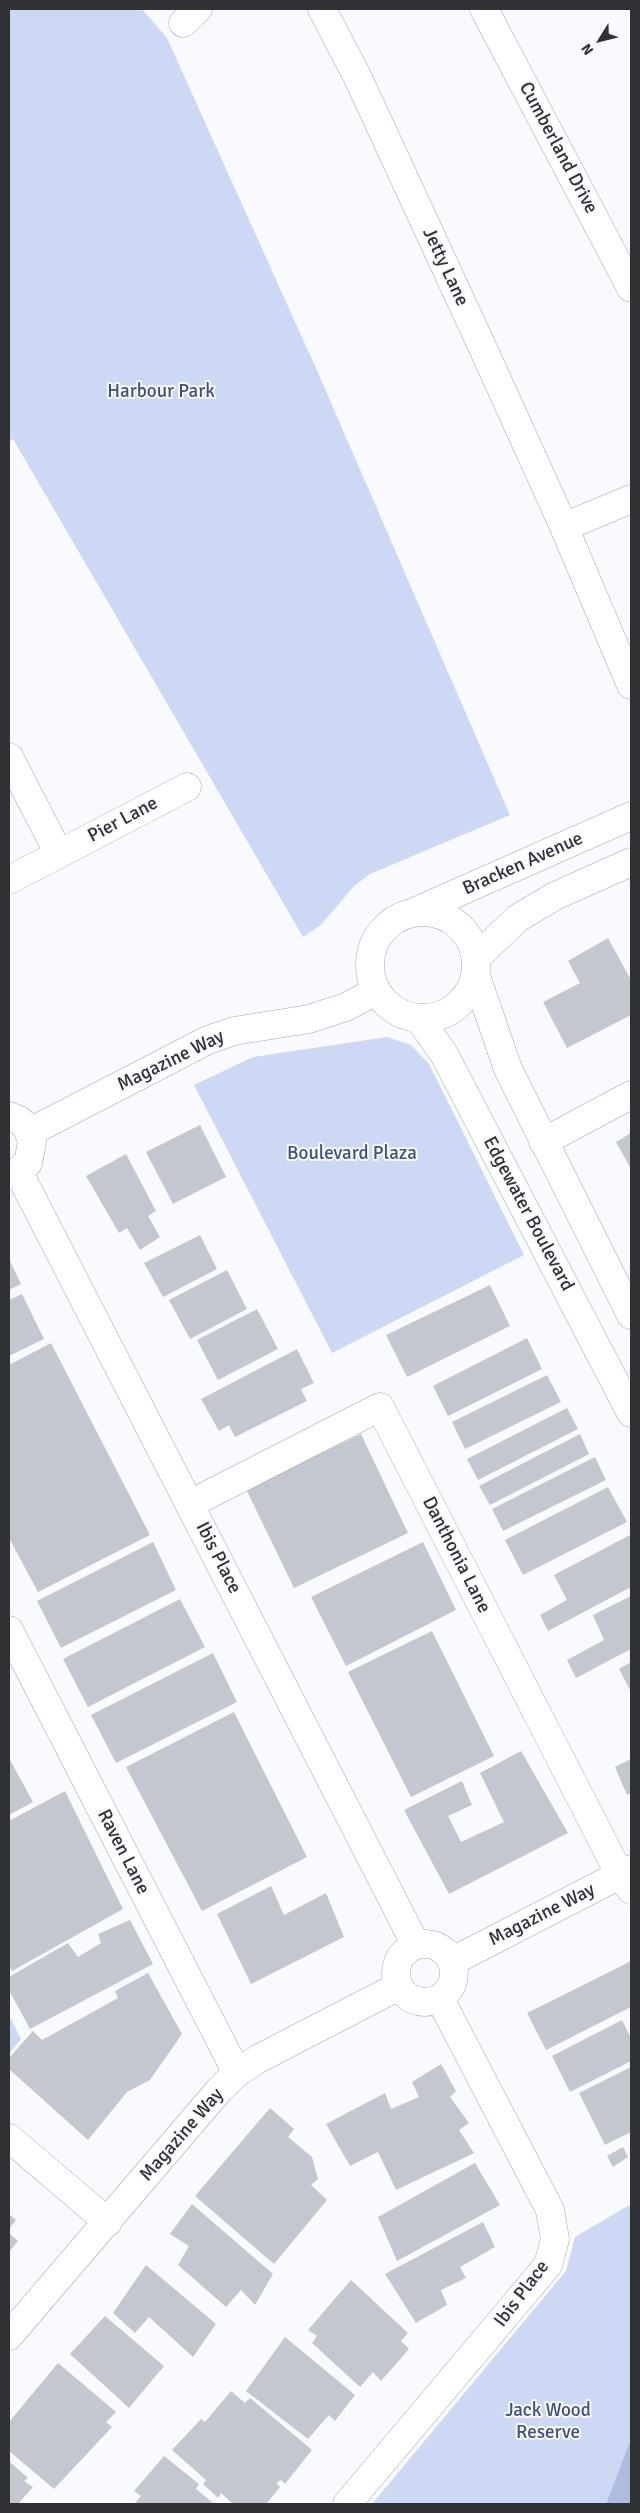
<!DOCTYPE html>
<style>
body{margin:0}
#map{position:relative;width:640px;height:2513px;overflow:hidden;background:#f8fafe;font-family:Signika,sans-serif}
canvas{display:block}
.frame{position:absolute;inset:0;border:10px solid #2f3134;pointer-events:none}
.north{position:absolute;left:575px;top:15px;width:50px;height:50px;-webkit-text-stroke:4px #f8fafe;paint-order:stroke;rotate:234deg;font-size:14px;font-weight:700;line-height:20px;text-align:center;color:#2f3134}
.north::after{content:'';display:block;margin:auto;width:18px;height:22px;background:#2f3134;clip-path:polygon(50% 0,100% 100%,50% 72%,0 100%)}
</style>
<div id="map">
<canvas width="640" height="2513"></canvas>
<div class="frame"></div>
<div class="north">N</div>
</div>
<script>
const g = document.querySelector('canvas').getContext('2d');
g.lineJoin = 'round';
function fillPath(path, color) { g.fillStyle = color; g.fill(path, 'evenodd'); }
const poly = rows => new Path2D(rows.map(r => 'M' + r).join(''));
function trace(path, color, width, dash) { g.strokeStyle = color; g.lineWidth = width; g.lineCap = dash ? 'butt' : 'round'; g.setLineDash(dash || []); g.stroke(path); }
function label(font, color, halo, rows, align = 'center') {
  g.font = font + ' Signika,sans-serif'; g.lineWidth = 4; g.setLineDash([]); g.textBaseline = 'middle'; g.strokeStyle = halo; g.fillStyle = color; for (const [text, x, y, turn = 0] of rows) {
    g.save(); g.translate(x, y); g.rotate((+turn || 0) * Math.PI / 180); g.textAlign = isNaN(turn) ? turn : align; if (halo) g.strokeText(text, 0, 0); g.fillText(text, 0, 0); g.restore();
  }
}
const green = poly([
 [9,9,142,9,167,38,319,375,510,815,370,874,354,886,321,925,303,937,13,439,9,441],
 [387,1037,411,1045,429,1064,524,1255,332,1353,194,1085,253,1057],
 [9,2015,21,2039,9,2054],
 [631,2204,631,2504,372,2504,566,2271,575,2237]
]);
const forest = poly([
 [631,2439,631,2504,606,2504]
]);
const building = poly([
 [608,938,631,980,631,1015,567,1048,543,1002,580,983,568,961],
 [200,1125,226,1177,173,1204,146,1152],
 [631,1133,631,1169,616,1142],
 [126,1154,156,1211,148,1216,160,1237,140,1250,127,1228,119,1233,86,1176],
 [200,1235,217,1269,163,1297,144,1263],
 [9,1259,21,1284,9,1290],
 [227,1270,247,1309,190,1339,169,1300],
 [490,1285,510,1326,407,1377,386,1335],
 [22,1294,44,1339,9,1356,9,1300],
 [257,1309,278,1349,218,1380,197,1340],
 [527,1338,542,1369,448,1416,433,1386],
 [51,1343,150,1535,38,1592,9,1538,9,1365],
 [297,1349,314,1383,301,1389,307,1401,235,1437,229,1425,219,1431,201,1399],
 [547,1375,561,1402,465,1449,452,1422],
 [567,1408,578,1429,478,1480,467,1459],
 [361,1434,408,1533,294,1588,246,1489],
 [580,1434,589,1454,490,1505,479,1486],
 [595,1457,606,1480,503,1531,492,1509],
 [608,1487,627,1522,523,1575,505,1540],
 [630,1535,631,1587,548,1631,540,1615,567,1600,554,1575],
 [153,1542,176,1590,61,1648,37,1601],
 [423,1542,456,1610,346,1666,311,1597],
 [631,1596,631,1649,576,1678,567,1660,604,1640,593,1615],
 [180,1599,205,1647,88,1707,63,1659],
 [432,1631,494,1756,411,1797,348,1672],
 [213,1653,237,1702,116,1763,91,1715],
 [631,1662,631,1692,619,1669],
 [234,1712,307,1857,202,1911,126,1767],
 [521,1751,568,1833,449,1894,404,1810,462,1781,472,1805,448,1816,461,1842,504,1822,480,1773],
 [9,1758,33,1802,9,1815],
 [631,1759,631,1793,627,1795,615,1767],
 [65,1791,123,1909,12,1971,9,1966,9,1821],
 [271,1886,284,1915,326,1893,344,1937,251,1984,217,1914],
 [130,1920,153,1964,30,2029,9,1990,9,1977,68,1943,78,1957,101,1943,98,1934],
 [631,1961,631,2007,546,2050,527,2013],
 [148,1973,182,2034,150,2080,127,2092,88,2140,9,2069,9,2058,33,2031,42,2040,118,1998,115,1991],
 [622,2020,631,2038,631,2061,570,2092,552,2056],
 [441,2064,456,2091,450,2097,469,2123,459,2130,474,2153,396,2190,378,2152,350,2166,326,2124,385,2093,391,2109,419,2097,412,2082],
 [631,2067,631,2132,605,2145,579,2093],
 [270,2108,294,2129,288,2137,312,2157,318,2179,311,2185,327,2200,274,2264,195,2196],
 [623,2147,628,2157,613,2167,607,2156],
 [475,2163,500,2205,397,2261,378,2217],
 [192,2204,273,2274,255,2305,241,2290,226,2307,178,2265,189,2246,170,2234],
 [9,2214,16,2220,9,2229],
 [483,2222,495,2247,460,2267,466,2278,441,2290,447,2305,416,2323,385,2274],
 [9,2233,18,2241,9,2252],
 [146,2265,216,2324,193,2357,149,2317,135,2333,113,2313],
 [351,2280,408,2333,401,2341,409,2349,381,2381,373,2372,360,2387,312,2343,317,2336,308,2330],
 [105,2316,164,2366,129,2408,70,2354],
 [285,2337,355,2395,335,2421,329,2415,308,2439,246,2391],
 [58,2363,116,2412,106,2422,112,2427,54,2489,9,2451,9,2422],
 [231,2391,245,2403,250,2398,312,2450,285,2484,281,2480,276,2483,280,2487,266,2504,233,2504,221,2493,218,2498,203,2484,206,2480,172,2450,201,2419,205,2422],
 [164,2456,199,2484,196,2489,214,2504,134,2504,141,2496,134,2491],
 [9,2461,28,2478,24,2481,33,2487,18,2504,9,2504]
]);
const street = poly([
 [322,9,358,78,486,355,564,527,631,685],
 [484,9,631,288],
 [183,23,198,9],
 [564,527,631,499],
 [9,757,59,854,9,880],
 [59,854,187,787],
 '370 965a53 53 0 1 1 106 0a53 53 0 1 1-106 0Z',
 [414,912,631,816],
 [476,958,518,918,555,896,631,862],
 [476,976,508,1069,631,1315],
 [419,1019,444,1054,631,1413],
 [9,1116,19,1120,27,1127,32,1142,28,1163,18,1171,9,1175],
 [30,1132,208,1040,234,1031,309,1019,346,1007,376,991],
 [543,1142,631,1095],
 [18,1171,416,1945],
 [190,1504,380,1407,620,1875,631,1890],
 [9,1630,237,2073],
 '396 1973a29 29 0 1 1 58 0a29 29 0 1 1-58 0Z',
 [453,1961,631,1869],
 [9,2138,108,2222],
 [9,2336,220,2089,237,2073,258,2059,399,1986],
 [347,2504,548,2265,555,2239,550,2210,440,1999]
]);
const streetNames = [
 ["Cumberland Drive",558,148,62],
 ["Jetty Lane",445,267,65],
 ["Pier Lane",123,820,-28],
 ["Bracken Avenue",523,864,-24],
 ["Magazine Way",171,1061,-26],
 ["Edgewater Boulevard",528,1214,62],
 ["Danthonia Lane",456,1555,63],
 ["Ibis Place",218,1558,63],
 ["Raven Lane",123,1852,63],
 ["Magazine Way",542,1915,-27],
 ["Magazine Way",182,2135,-49],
 ["Ibis Place",522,2294,-53]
];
const parkNames = [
 ["Harbour Park",161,392],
 ["Boulevard Plaza",352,1154],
 ["Jack Wood",548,2411],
 ["Reserve",548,2433]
];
fillPath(green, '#cdd8f4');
fillPath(forest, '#afbcde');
fillPath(building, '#c3c7d0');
trace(street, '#a4a7b0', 29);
trace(street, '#fff', 28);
label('19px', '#2f3134', '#f8fafe', streetNames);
label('19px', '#3f507e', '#f8fafe', parkNames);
</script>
